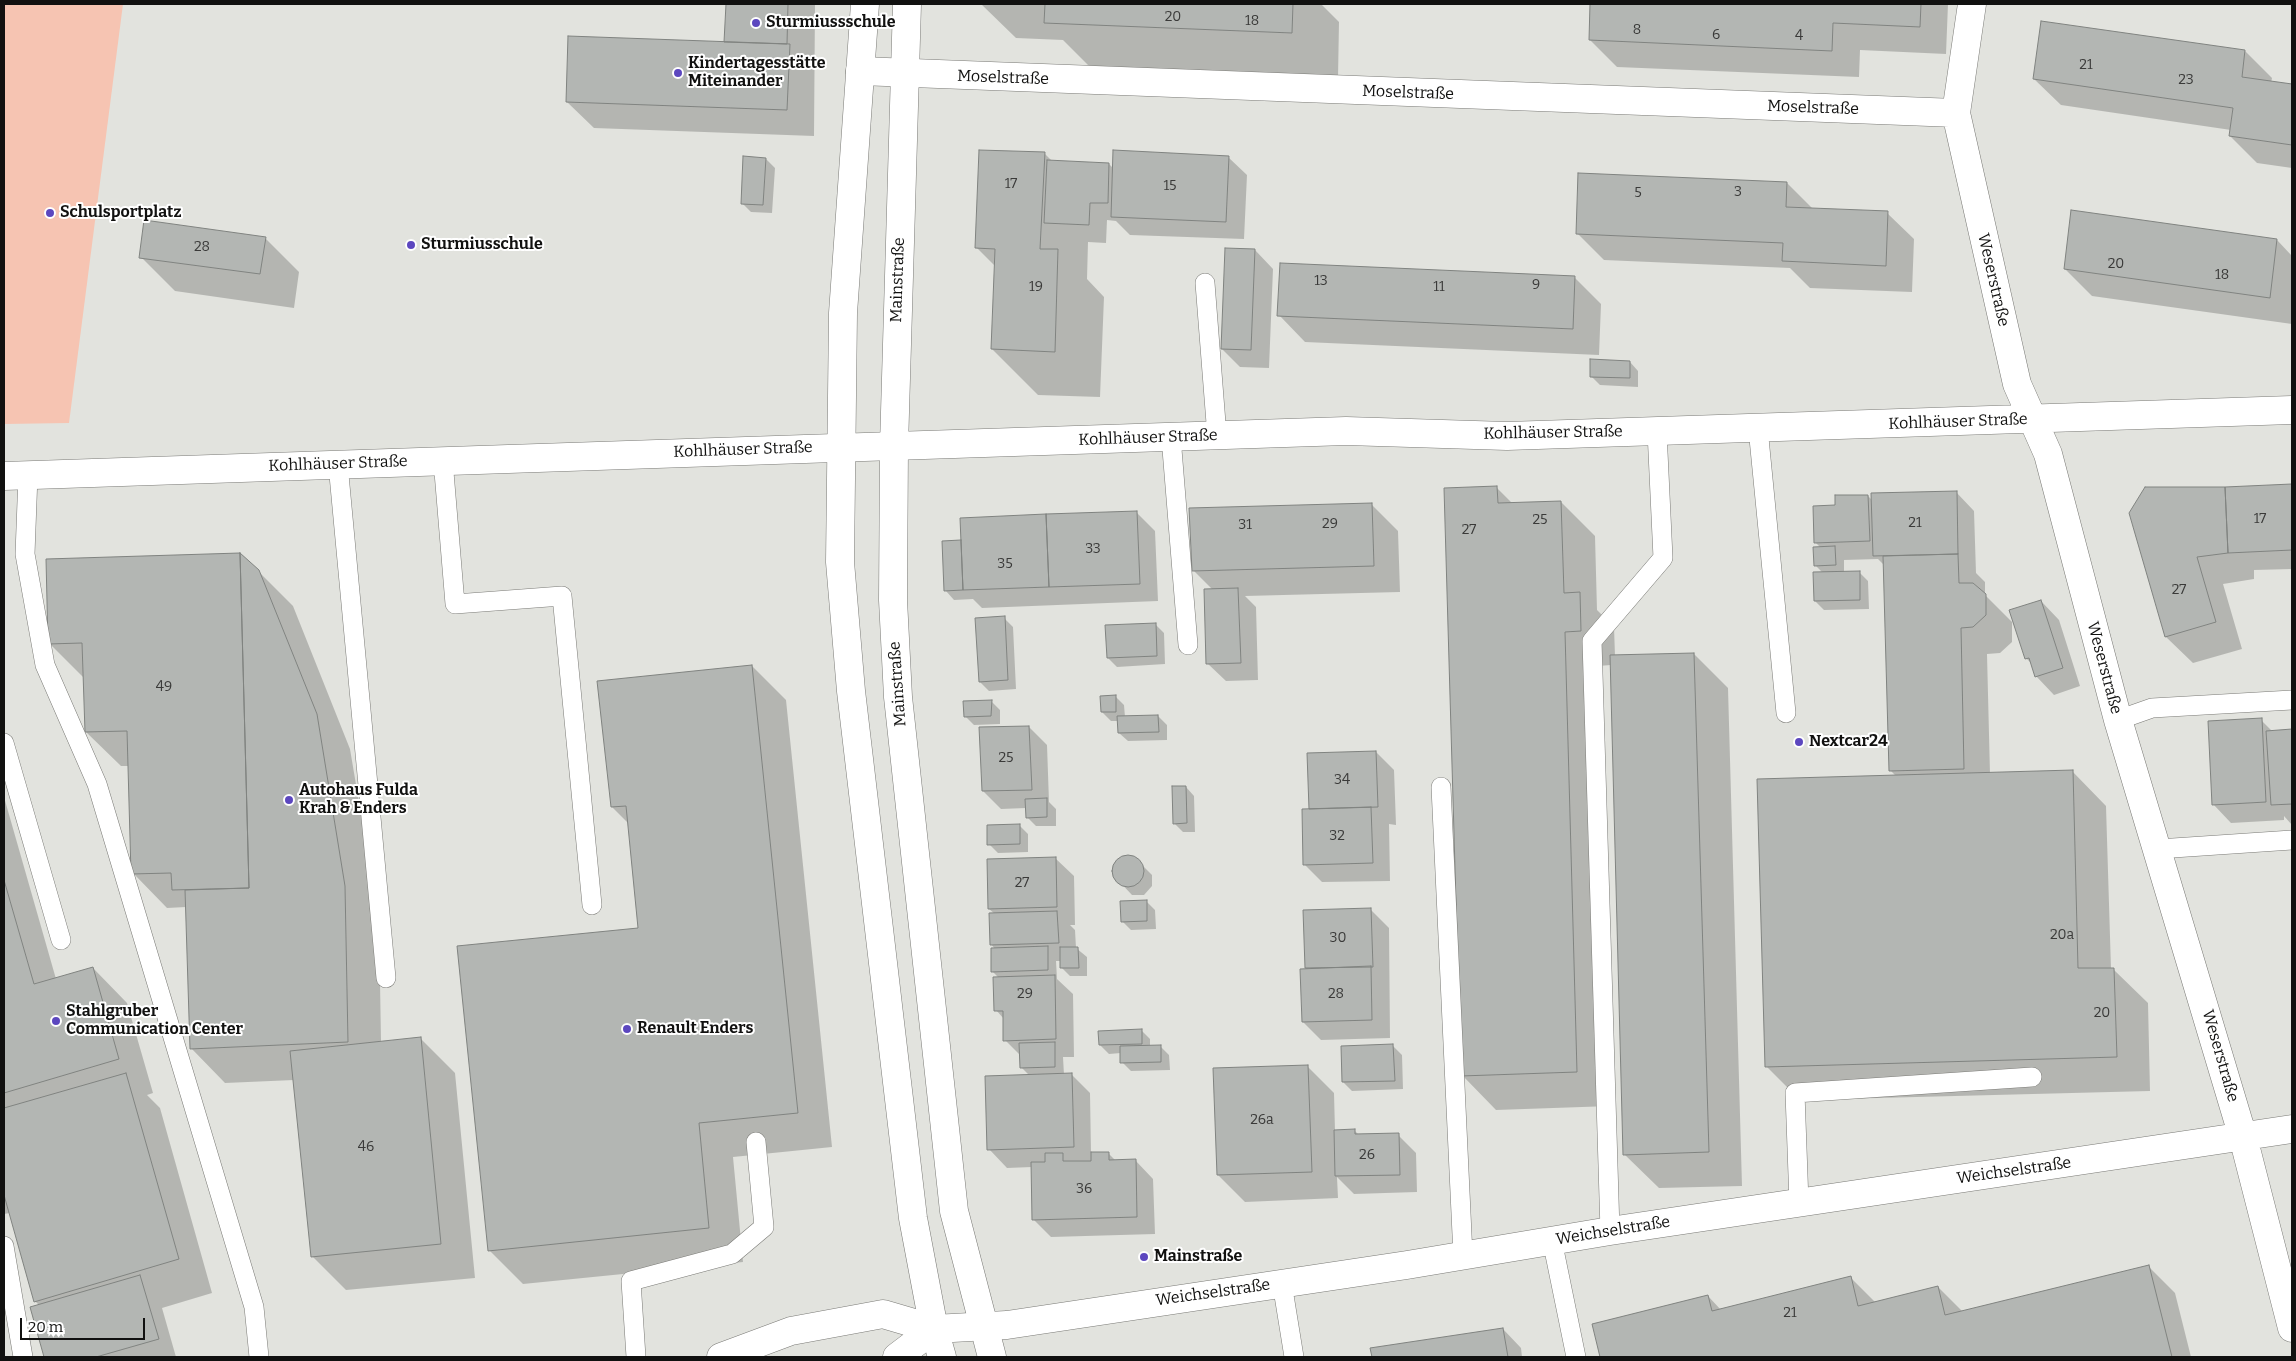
<!DOCTYPE html>
<meta charset="utf-8">
<style>
body{margin:0}
#map{position:relative;width:2296px;height:1361px;overflow:hidden;background:#e2e3de;font-family:Bitter,serif}
canvas{display:block}
.frame{position:absolute;inset:0;border:5px solid #111110;pointer-events:none}
.scale{position:absolute;left:20px;top:1318px;width:125px;height:22px;box-sizing:border-box;border:2px solid #111110;border-top:0;padding-left:6px;font-size:15px;line-height:18px;white-space:nowrap;color:#111110;-webkit-text-stroke:4px #fff;paint-order:stroke}
</style>
<div id="map">
<canvas width="2296" height="1361"></canvas>
<div class="frame"></div>
<div class="scale">20 m</div>
</div>
<script>
const g = document.querySelector('canvas').getContext('2d');
g.lineJoin = 'round';
function fillPath(path, color) { g.fillStyle = color; g.fill(path, 'evenodd'); }
const poly = rows => new Path2D(rows.map(r => 'M' + r).join(''));
function trace(path, color, width, dash) { g.strokeStyle = color; g.lineWidth = width; g.lineCap = dash ? 'butt' : 'round'; g.setLineDash(dash || []); g.stroke(path); }
function label(font, color, halo, rows, align = 'center') {
  g.font = font + ' Bitter,serif'; g.lineWidth = 4; g.setLineDash([]); g.textBaseline = 'middle'; g.strokeStyle = halo; g.fillStyle = color; for (const [text, x, y, turn = 0] of rows) {
    g.save(); g.translate(x, y); g.rotate((+turn || 0) * Math.PI / 180); g.textAlign = isNaN(turn) ? turn : align; if (halo) g.strokeText(text, 0, 0); g.fillText(text, 0, 0); g.restore();
  }
}
const green = poly([
 [4,4,123,4,69,423,4,424]
]);
const shadow = poly([
 [727,4,815,4,814,136,594,128,567,102,726,43],
 [981,4,1321,4,1339,22,1338,78,1091,68,1063,40,1016,38],
 [1591,4,1948,4,1946,54,1860,50,1859,77,1617,67,1590,40],
 [2042,22,2245,51,2272,78,2271,83,2292,86,2292,168,2257,163,2230,136,2231,130,2061,105,2034,79],
 [1044,153,1052,161,1109,164,1114,169,1228,157,1247,175,1244,239,1130,235,1116,221,1107,220,1106,243,1088,242,1087,279,1104,297,1100,397,1038,395,992,349,996,267,976,247],
 [766,159,775,168,772,213,751,212,742,203],
 [1787,183,1813,209,1887,213,1914,239,1912,292,1810,288,1790,268,1604,260,1577,233],
 [265,238,299,272,294,308,175,291,141,257],
 [2277,240,2292,256,2292,324,2092,296,2065,269],
 [1255,250,1273,269,1269,368,1240,367,1222,349],
 [1574,277,1601,304,1599,355,1305,342,1279,315],
 [1630,362,1638,371,1638,387,1600,385,1591,376],
 [2292,485,2292,569,2254,570,2254,579,2223,584,2242,649,2193,663,2166,637,2131,513,2226,488],
 [1497,488,1512,503,1561,502,1595,536,1597,610,1614,627,1615,656,1694,654,1728,688,1742,1186,1659,1188,1624,1154,1611,665,1598,666,1611,1106,1496,1110,1462,1075],
 [1956,492,1974,511,1976,573,1985,582,1985,595,2012,622,2012,642,2000,653,1987,654,1990,774,2072,771,2106,806,2111,969,2113,969,2148,1003,2150,1091,1800,1100,1766,1066,1896,776,1890,770,1884,565,1878,559,1844,560,1844,572,1859,572,1868,581,1869,609,1824,610,1815,601,1823,573,1815,565,1821,548,1815,542,1836,507,1868,496,1873,501],
 [1947,553,1947,555,1890,557,1890,554],
 [1371,504,1398,531,1400,592,1245,596,1256,607,1258,680,1226,681,1207,663,1213,590,1193,570],
 [1136,512,1155,531,1158,601,982,608,973,599,954,600,946,591,960,541],
 [258,571,293,606,350,749,379,921,381,1042,420,1038,455,1073,475,1278,346,1290,312,1256,294,1080,225,1083,191,1048,186,907,167,908,133,873,130,766,121,766,86,732,83,677,49,643],
 [2041,601,2059,620,2080,686,2054,695,2036,676,2033,665,2026,658],
 [1004,618,1013,627,1016,689,989,691,980,682],
 [1155,624,1164,633,1165,664,1117,667,1108,658],
 [752,666,786,700,832,1147,733,1157,743,1262,523,1284,489,1250,639,929,629,824,612,807],
 [1115,696,1124,705,1125,717,1158,716,1167,725,1167,740,1128,741,1119,733,1118,721,1111,721,1102,712],
 [991,701,1000,710,1000,724,974,725,965,716],
 [2261,720,2273,732,2292,731,2292,825,2284,816,2284,820,2231,823,2213,804],
 [1029,727,1047,745,1049,802,1056,809,1056,826,1036,826,1027,817,1026,808,1001,809,983,791],
 [1376,752,1394,770,1396,825,1389,824,1390,881,1322,882,1304,864,1310,810],
 [1186,787,1194,796,1195,832,1183,832,1174,823],
 [4,797,56,979,93,968,127,1003,153,1093,147,1095,160,1108,212,1293,162,1308,176,1357,45,1357,31,1308,40,1306,35,1301,10,1213,4,1214],
 [1019,825,1028,834,1028,852,998,853,989,844],
 [1122,857,1134,857,1152,875,1152,886,1144,895,1132,895,1115,877,1114,866],
 [1055,858,1074,876,1075,925,1070,925,1075,930,1076,948,1087,957,1087,976,1070,976,1061,967,1061,961,1056,961,1057,979,1073,994,1074,1057,1063,1057,1064,1075,1071,1074,1090,1093,1091,1154,1108,1153,1116,1161,1135,1160,1153,1179,1155,1234,1051,1237,1033,1219,1032,1167,1007,1168,989,1149,1030,1076,1021,1067,1021,1056,1005,1040,1004,1019,996,1010,999,978,992,971,995,949,991,944,995,914,989,909],
 [1146,901,1155,910,1156,929,1131,930,1122,921],
 [1371,910,1389,928,1390,1038,1321,1040,1303,1022,1306,970,1305,912],
 [1142,1031,1150,1039,1150,1046,1160,1046,1169,1055,1170,1070,1131,1071,1122,1062,1121,1053,1109,1054,1100,1045],
 [1393,1046,1402,1055,1403,1089,1352,1091,1343,1082],
 [1307,1066,1334,1093,1335,1131,1354,1130,1360,1136,1398,1135,1416,1153,1417,1192,1354,1194,1337,1177,1338,1198,1245,1202,1218,1175],
 [2148,1266,2175,1293,2191,1357,1601,1357,1593,1325,1708,1296,1721,1310,1851,1278,1876,1303,1938,1287,1963,1312],
 [1503,1329,1521,1348,1522,1357,1373,1357,1372,1349]
]);
const building = poly([
 [726,4,788,4,787,44,724,42,726,4],
 [1045,4,1293,4,1292,33,1044,23,1045,4],
 [1590,4,1921,4,1920,27,1833,23,1832,51,1589,40,1590,4],
 [2041,21,2245,50,2242,77,2292,84,2292,145,2229,136,2233,108,2033,79,2041,21],
 [568,36,790,44,787,110,566,102,568,36],
 [979,150,1045,152,1040,249,1058,249,1055,352,991,349,995,249,975,248,979,150],
 [1113,150,1229,156,1226,222,1111,217,1113,150],
 [743,156,766,158,763,205,741,204,743,156],
 [1047,160,1109,163,1108,203,1090,203,1089,225,1044,223,1047,160],
 [1578,173,1787,182,1786,207,1888,211,1886,266,1782,261,1783,243,1576,234,1578,173],
 [2071,210,2277,239,2270,298,2064,269,2071,210],
 [144,220,266,237,260,274,139,258,144,220],
 [1225,248,1255,249,1251,350,1221,349,1225,248],
 [1280,263,1575,276,1573,329,1277,316,1280,263],
 [1590,359,1630,361,1630,378,1590,377,1590,359],
 [2292,484,2292,550,2228,553,2225,487,2292,484],
 [1497,486,1498,503,1561,501,1564,593,1580,592,1581,631,1565,632,1577,1072,1461,1076,1444,488,1497,486],
 [2145,487,2225,487,2228,553,2197,557,2216,622,2165,637,2129,513,2145,487],
 [1957,491,1958,554,1873,556,1871,493,1957,491],
 [1835,495,1868,495,1870,541,1814,543,1813,506,1835,505,1835,495],
 [1372,503,1374,566,1192,571,1189,508,1372,503],
 [1137,511,1140,584,1049,587,1046,514,1137,511],
 [1046,514,1049,587,963,590,960,518,1046,514],
 [961,540,963,590,944,591,942,541,961,540],
 [1835,546,1836,565,1814,566,1813,547,1835,546],
 [240,553,249,888,172,890,171,873,131,874,127,731,85,732,82,643,48,644,46,559,240,553],
 [240,553,259,570,317,714,345,886,348,1042,190,1049,185,890,249,888,240,553],
 [1958,554,1959,583,1973,583,1986,594,1986,615,1973,627,1961,628,1964,769,1889,771,1883,556,1958,554],
 [1860,571,1860,600,1814,601,1813,572,1860,571],
 [1238,588,1241,663,1206,664,1204,589,1238,588],
 [2041,600,2063,668,2035,677,2029,658,2025,659,2009,610,2041,600],
 [1005,616,1008,680,979,682,975,618,1005,616],
 [1156,623,1157,656,1107,658,1105,625,1156,623],
 [1694,653,1709,1152,1623,1155,1610,655,1694,653],
 [752,665,798,1113,699,1123,709,1228,488,1251,457,946,638,928,626,806,611,807,597,681,752,665],
 [1116,695,1116,712,1101,712,1100,696,1116,695],
 [992,700,991,716,964,717,963,701,992,700],
 [1158,715,1159,732,1118,733,1117,716,1158,715],
 [2262,718,2266,802,2212,805,2208,721,2262,718],
 [1029,726,1032,790,982,791,979,727,1029,726],
 [2292,729,2292,804,2271,805,2266,731,2292,729],
 [1376,751,1378,807,1309,809,1307,753,1376,751],
 [2073,770,2078,968,2114,968,2117,1057,1765,1067,1757,779,2073,770],
 [1172,786,1186,786,1187,823,1173,824,1172,786],
 [1047,798,1047,817,1026,818,1025,799,1047,798],
 [1371,807,1373,863,1303,865,1302,809,1371,807],
 [1020,824,1020,844,987,845,987,825,1020,824],
 '1112 871a16 16 0 1 1 32 0a16 16 0 1 1-32 0Z',
 [1056,857,1057,907,988,909,987,859,1056,857],
 [4,880,34,984,93,967,119,1059,4,1093,4,880],
 [1147,900,1147,921,1121,922,1120,901,1147,900],
 [1371,908,1373,967,1305,968,1303,910,1371,908],
 [1057,911,1059,943,990,945,989,913,1057,911],
 [1048,946,1048,970,991,972,991,948,1048,946],
 [1060,947,1078,947,1079,968,1060,968,1060,947],
 [1371,966,1372,1020,1302,1022,1300,969,1371,966],
 [1055,975,1056,1039,1003,1041,1003,1011,994,1011,993,977,1055,975],
 [1142,1029,1142,1044,1099,1045,1098,1031,1142,1029],
 [421,1037,441,1244,311,1257,290,1051,421,1037],
 [1055,1042,1055,1067,1020,1068,1019,1043,1055,1042],
 [1393,1044,1395,1081,1342,1082,1341,1046,1393,1044],
 [1161,1045,1161,1062,1120,1063,1120,1046,1161,1045],
 [1308,1065,1312,1172,1217,1175,1213,1068,1308,1065],
 [126,1073,179,1259,34,1302,4,1195,4,1108,126,1073],
 [1072,1073,1074,1147,987,1150,985,1076,1072,1073],
 [1355,1129,1355,1134,1399,1133,1400,1175,1335,1176,1334,1130,1355,1129],
 [1091,1152,1109,1152,1109,1160,1136,1159,1137,1217,1032,1220,1031,1162,1045,1162,1045,1153,1063,1153,1063,1161,1091,1161,1091,1152],
 [2149,1265,2172,1357,1600,1357,1592,1324,1708,1295,1712,1311,1851,1276,1858,1306,1938,1286,1945,1315,2149,1265],
 [140,1275,159,1339,96,1357,44,1357,30,1307,140,1275],
 [1503,1328,1508,1357,1372,1357,1370,1348,1503,1328]
]);
const service = poly([
 [1205,283,1217,436],
 [1758,428,1786,713],
 [1171,437,1188,645],
 [443,460,455,604,562,596,592,905],
 [338,464,386,978],
 [28,475,25,554,45,665,97,784,254,1307,259,1357],
 [2118,720,2152,708,2292,700],
 [4,743,61,940],
 [1441,787,1463,1256],
 [2158,849,2292,840],
 [1799,1203,1795,1093,2032,1077],
 [1610,1231,1592,641,1663,558,1657,431],
 [1552,1240,1576,1357],
 [4,1246,23,1357],
 [1282,1283,1294,1357],
 [636,1357,631,1281,732,1254,764,1227,756,1142]
]);
const minor = poly([
 [1972,4,1956,113,2017,384,2048,454,2118,720,2243,1137,2292,1328],
 [860,71,1956,113],
 [894,446,1346,431,1507,436,2292,410],
 [721,1357,791,1331,883,1314,934,1329,1007,1325,1407,1265,1610,1231,2292,1129],
 [897,1357,934,1329]
]);
const tertiary = poly([
 [4,476,894,446]
]);
const secondary = poly([
 [865,4,843,313,840,562,851,691,913,1218,934,1329,942,1357],
 [907,4,894,446,893,600,898,697,954,1211,992,1357]
]);
const markers = [
 [756,23,5,"#5c47bf"],
 [678,73,5,"#5c47bf"],
 [50,213,5,"#5c47bf"],
 [411,245,5,"#5c47bf"],
 [1799,742,5,"#5c47bf"],
 [289,800,5,"#5c47bf"],
 [56,1021,5,"#5c47bf"],
 [627,1029,5,"#5c47bf"],
 [1144,1257,5,"#5c47bf"]
];
const numberNames = [
 ["20",1173,17],
 ["18",1252,21],
 ["8",1637,30],
 ["6",1716,35],
 ["4",1799,36],
 ["21",2086,65],
 ["23",2186,80],
 ["17",1011,184],
 ["15",1170,186],
 ["3",1738,192],
 ["5",1638,193],
 ["28",202,247],
 ["20",2116,264],
 ["18",2222,275],
 ["13",1321,281],
 ["9",1536,285],
 ["19",1036,287],
 ["11",1439,287],
 ["17",2260,519],
 ["25",1540,520],
 ["21",1915,523],
 ["29",1330,524],
 ["31",1245,525],
 ["27",1469,530],
 ["33",1093,549],
 ["35",1005,564],
 ["27",2179,590],
 ["49",164,687],
 ["25",1006,758],
 ["34",1342,780],
 ["32",1337,836],
 ["27",1022,883],
 ["20a",2062,935],
 ["30",1338,938],
 ["29",1025,994],
 ["28",1336,994],
 ["20",2102,1013],
 ["26a",1262,1120],
 ["46",366,1147],
 ["26",1367,1155],
 ["36",1084,1189],
 ["21",1790,1313]
];
const poiNames = [
 ["Sturmiussschule",766,23],
 ["Kindertagesstätte",688,64],
 ["Miteinander",688,82],
 ["Schulsportplatz",60,213],
 ["Sturmiusschule",421,245],
 ["Nextcar24",1809,742],
 ["Autohaus Fulda",299,791],
 ["Krah & Enders",299,809],
 ["Stahlgruber",66,1012],
 ["Communication Center",66,1030],
 ["Renault Enders",637,1029],
 ["Mainstraße",1154,1257]
];
const streetNames = [
 ["Moselstraße",1003,78,2],
 ["Moselstraße",1408,93,2],
 ["Moselstraße",1813,108,2],
 ["Mainstraße",898,280,-88],
 ["Weserstraße",1993,280,77],
 ["Kohlhäuser Straße",1958,422,-2],
 ["Kohlhäuser Straße",1553,433,-1],
 ["Kohlhäuser Straße",1148,438,-2],
 ["Kohlhäuser Straße",743,450,-2],
 ["Kohlhäuser Straße",338,464,-2],
 ["Weserstraße",2104,668,75],
 ["Mainstraße",898,684,-94],
 ["Weserstraße",2220,1056,74],
 ["Weichselstraße",2014,1171,-8],
 ["Weichselstraße",1613,1231,-9],
 ["Weichselstraße",1213,1293,-8]
];
fillPath(green, '#f6c4b2');
fillPath(shadow, '#0003');
fillPath(building, '#b3b6b3');
trace(building, '#808380', 1);
trace(service, '#7a7a76', 20);
trace(minor, '#7a7a76', 29);
trace(tertiary, '#7a7a76', 29);
trace(secondary, '#7a7a76', 29);
trace(service, '#fff', 19);
trace(minor, '#fff', 28);
trace(tertiary, '#fff', 28);
trace(secondary, '#fff', 28);
for (const [x, y, r, color] of markers) { const dot = new Path2D(); dot.arc(x, y, r, 0, 2 * Math.PI); g.fillStyle = color; g.fill(dot); trace(dot, '#fff', 2); }
label('14px', '#3a3a39', null, numberNames);
label('bold 16px', '#111110', '#fff', poiNames, 'left');
label('16px', '#111110', '#fff', streetNames);
</script>
